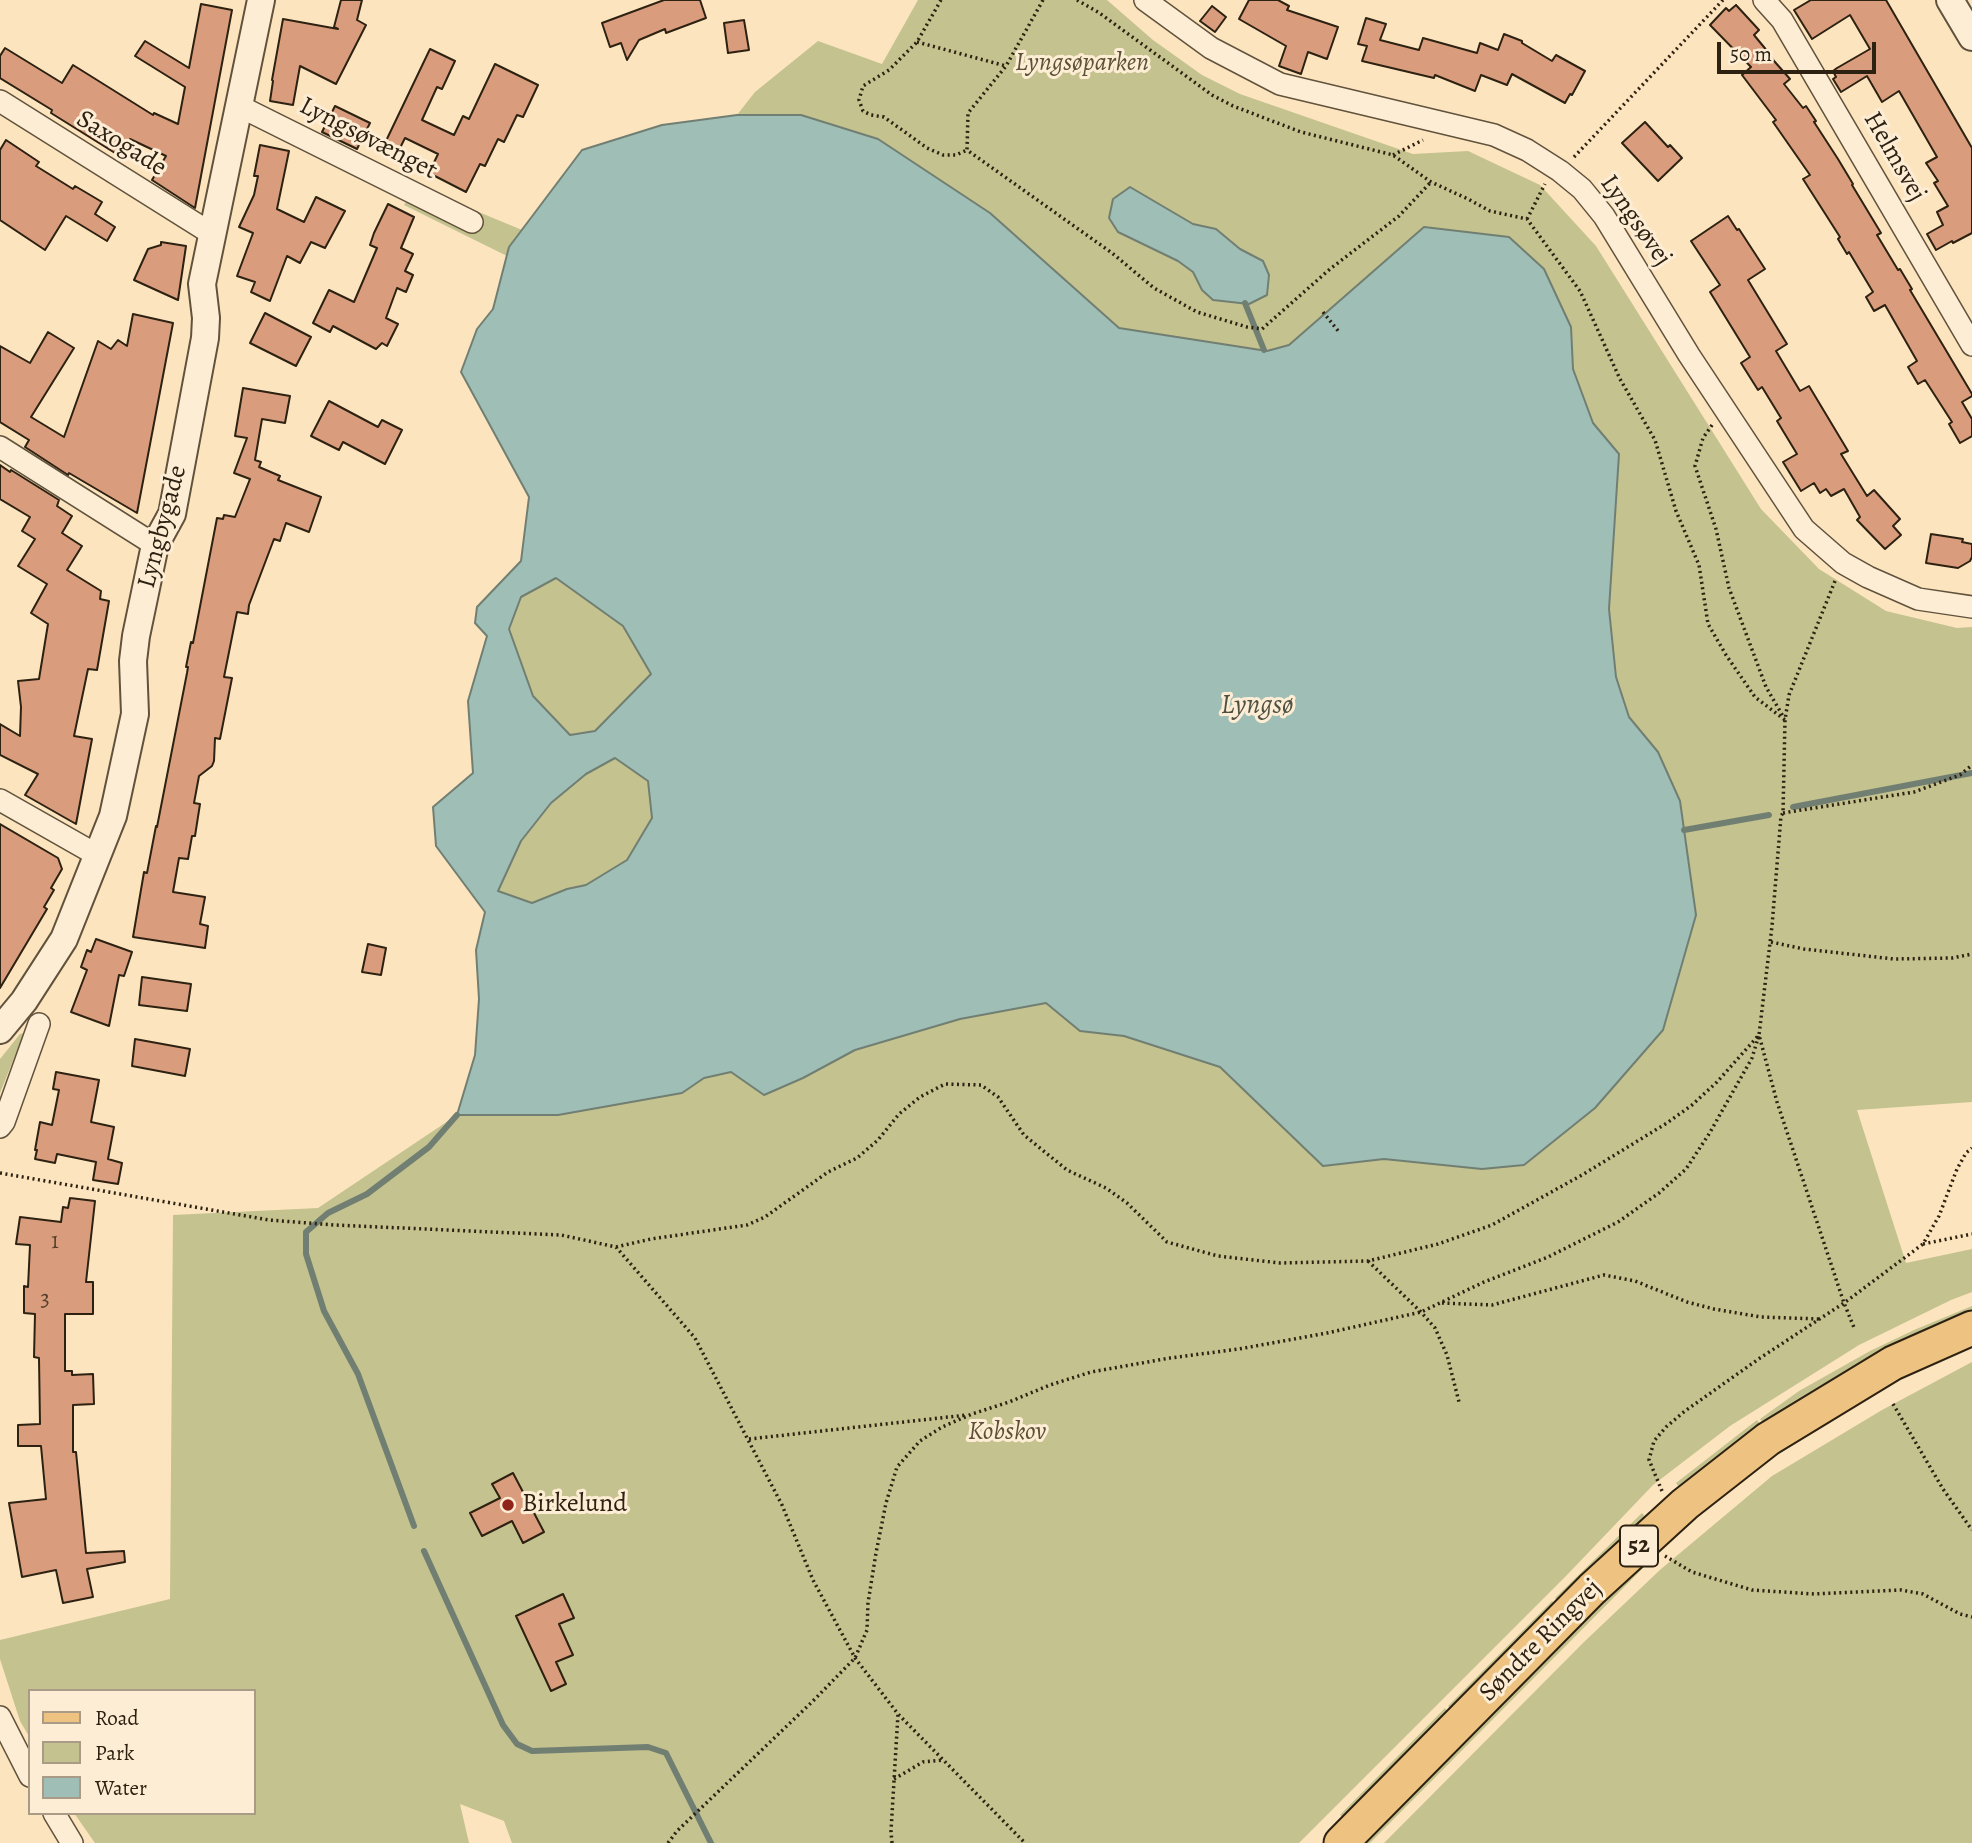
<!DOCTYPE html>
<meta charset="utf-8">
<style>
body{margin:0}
#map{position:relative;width:1972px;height:1843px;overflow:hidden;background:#fce4bf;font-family:Alegreya,serif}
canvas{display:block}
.legend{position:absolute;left:28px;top:1689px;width:228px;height:126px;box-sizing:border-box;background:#fdedd5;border:2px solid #aa9b87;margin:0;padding:9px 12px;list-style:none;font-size:21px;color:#2d2111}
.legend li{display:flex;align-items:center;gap:14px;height:35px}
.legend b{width:35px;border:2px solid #aa9b87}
.scale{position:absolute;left:1717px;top:42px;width:159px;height:32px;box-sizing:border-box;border:4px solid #2d2111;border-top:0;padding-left:9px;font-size:21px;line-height:24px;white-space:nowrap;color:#2d2111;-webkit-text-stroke:5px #fdedd5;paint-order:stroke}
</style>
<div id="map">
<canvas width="1972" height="1843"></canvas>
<ul class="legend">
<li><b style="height:9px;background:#eec280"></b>Road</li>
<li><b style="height:19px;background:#c4c28e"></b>Park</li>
<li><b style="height:19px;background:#9fbeb5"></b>Water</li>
</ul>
<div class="scale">50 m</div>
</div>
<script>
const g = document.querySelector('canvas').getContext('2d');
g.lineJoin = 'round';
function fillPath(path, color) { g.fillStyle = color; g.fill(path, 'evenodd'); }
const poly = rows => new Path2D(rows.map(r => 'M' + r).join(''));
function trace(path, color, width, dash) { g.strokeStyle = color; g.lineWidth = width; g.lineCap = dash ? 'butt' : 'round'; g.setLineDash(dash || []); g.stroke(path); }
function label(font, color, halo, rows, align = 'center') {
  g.font = font + ' Alegreya,serif'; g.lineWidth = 6; g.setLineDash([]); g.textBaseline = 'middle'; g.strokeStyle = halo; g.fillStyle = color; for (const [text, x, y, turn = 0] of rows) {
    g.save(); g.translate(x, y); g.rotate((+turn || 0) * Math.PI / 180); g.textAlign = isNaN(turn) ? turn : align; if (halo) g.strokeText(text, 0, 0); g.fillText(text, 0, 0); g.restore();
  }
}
const green = poly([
 [918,0,1107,0,1153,40,1202,75,1240,94,1413,154,1468,151,1540,185,1596,246,1761,509,1819,569,1886,611,1957,628,1972,627,1972,1102,1857,1110,1906,1263,1972,1249,1972,1292,1951,1300,1859,1345,1730,1426,1653,1485,1566,1576,1299,1843,512,1843,504,1821,460,1804,469,1843,95,1843,74,1813,254,1813,254,1691,30,1691,30,1738,20,1721,0,1659,0,1640,170,1599,173,1215,318,1208,457,1115,558,1115,682,1093,704,1078,732,1072,803,1078,854,1050,960,1019,1046,1003,1080,1031,1124,1036,1220,1067,1323,1166,1384,1159,1482,1169,1523,1165,1595,1108,1696,915,1680,801,1658,752,1629,717,1616,677,1609,609,1619,454,1593,423,1573,369,1571,327,1424,227,1289,345,1267,351,1119,328,990,213,802,115,737,115,755,92,818,41,882,64],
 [1147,198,1193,224,1216,229,1240,249,1263,261,1249,304,1213,300,1202,290,1194,272,1178,261,1142,242],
 [416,186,522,230,509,247,507,256,404,205],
 [556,578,623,626,651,674,595,731,570,735,533,696,509,629,521,597],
 [615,758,648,780,652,818,627,860,586,885,567,889,532,903,497,891,521,841,551,803,586,774],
 [24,1033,0,1093,0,1059,20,1034],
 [1972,1306,1972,1313,1875,1357,1831,1381,1764,1424,1760,1419,1799,1391,1870,1351,1914,1330],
 [1972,1362,1972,1843,1384,1843,1585,1641,1661,1569,1772,1476,1882,1410],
 [1757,1420,1761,1425,1686,1482,1678,1486,1676,1483],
 [1642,1513,1646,1518,1560,1603,1555,1598],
 [1652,1557,1653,1558,1370,1843,1360,1843,1645,1558],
 [1552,1601,1557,1606,1453,1711,1448,1706],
 [1445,1708,1449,1714,1345,1819,1340,1815]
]);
const water = poly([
 [737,115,801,115,878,139,990,213,1119,328,1267,351,1289,345,1424,227,1509,237,1544,269,1571,327,1573,369,1593,423,1619,454,1609,609,1616,677,1629,717,1658,752,1680,801,1696,915,1663,1030,1595,1108,1524,1165,1482,1169,1384,1159,1323,1166,1220,1067,1124,1036,1080,1031,1046,1003,960,1019,855,1050,803,1078,764,1095,731,1072,704,1078,682,1093,558,1115,457,1115,475,1055,479,999,476,950,485,912,436,846,433,807,473,773,468,701,487,636,475,623,477,607,521,561,529,497,461,372,477,329,493,309,509,247,582,150,662,125,737,115],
 [556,578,623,626,651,674,595,731,570,735,533,696,509,629,521,597,556,578],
 [615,758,648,781,652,818,627,860,586,885,567,889,532,903,498,891,521,841,551,803,586,774,615,758],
 [1130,187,1193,224,1216,229,1240,249,1263,261,1269,275,1267,295,1249,304,1213,300,1202,290,1193,272,1178,261,1118,232,1109,218,1113,199,1130,187]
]);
const stream = poly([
 [1245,303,1264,350],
 [1793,807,1972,773],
 [1684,830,1769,815],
 [414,1526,358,1374,324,1311,306,1254,306,1232,328,1213,367,1194,429,1147,457,1115],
 [424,1551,503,1725,517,1744,532,1751,648,1747,666,1753,711,1843]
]);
const building = poly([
 [341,0,362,0,357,20,366,25,336,84,300,66,293,105,270,101,273,81,272,80,283,19,338,29,334,27,341,0],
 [664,0,700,0,706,18,666,33,665,29,639,40,627,60,621,43,610,47,602,23,664,0],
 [1249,0,1278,0,1289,6,1287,10,1338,27,1327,59,1308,52,1301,74,1279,66,1286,46,1239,19,1249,0],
 [1811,0,1886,0,1972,148,1972,233,1953,243,1952,241,1936,250,1927,234,1943,225,1937,212,1948,206,1934,183,1938,181,1926,163,1937,157,1899,91,1882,102,1867,76,1841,92,1833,79,1836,77,1833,71,1837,68,1870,49,1850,15,1812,39,1794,10,1811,0],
 [201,4,232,10,195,208,152,180,166,156,130,139,121,152,117,150,115,153,51,113,52,110,0,78,0,56,5,48,62,83,73,65,153,115,154,113,178,124,185,87,135,56,145,41,189,68,201,4],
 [1736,5,1759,30,1754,35,1768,52,1767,53,1790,79,1784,84,1803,108,1806,106,1816,121,1814,122,1838,159,1853,184,1852,185,1881,233,1877,235,1898,270,1900,269,1912,289,1910,290,1972,394,1972,396,1962,402,1972,419,1972,436,1960,443,1949,424,1952,422,1925,380,1918,384,1908,367,1917,361,1885,305,1874,311,1866,297,1873,292,1849,252,1847,254,1838,239,1840,237,1803,179,1810,175,1773,122,1776,120,1742,75,1751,67,1710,25,1726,8,1729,11,1736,5],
 [1212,6,1226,17,1215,32,1200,21,1212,6],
 [1366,18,1386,24,1380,40,1419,50,1423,38,1477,53,1480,43,1498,50,1504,34,1522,41,1522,43,1552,61,1556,55,1585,71,1572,95,1570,94,1565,103,1512,74,1507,85,1481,75,1475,91,1435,75,1434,78,1362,61,1367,46,1358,44,1366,18],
 [744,20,749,50,728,53,724,23,744,20],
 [430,49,455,61,442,89,437,87,422,120,454,135,463,116,469,119,495,64,538,85,523,117,517,115,504,142,498,139,485,166,480,164,466,192,429,173,438,154,405,138,399,150,385,143,430,49],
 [335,106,370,123,357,149,322,132,335,106],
 [1645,122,1668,147,1670,145,1682,158,1658,181,1622,143,1645,122],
 [6,140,39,162,36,166,73,189,75,186,102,202,95,214,115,227,107,241,66,216,45,250,0,220,0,150,6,140],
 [260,145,289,151,277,209,304,222,316,197,345,211,325,248,311,242,300,263,287,256,270,301,251,292,255,282,237,276,253,233,239,227,254,195,258,176,254,176,260,145],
 [388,204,414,217,401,248,413,254,405,271,413,275,406,292,397,288,386,318,398,324,387,346,382,343,376,349,333,326,330,332,313,323,329,290,354,302,377,248,370,245,374,233,388,204],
 [1728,216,1737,230,1739,229,1765,269,1748,280,1787,344,1776,351,1800,391,1809,386,1848,451,1841,454,1867,496,1874,490,1900,519,1893,526,1901,535,1885,549,1857,520,1860,517,1844,489,1831,496,1826,489,1820,493,1814,483,1801,491,1783,462,1797,454,1777,421,1781,418,1762,387,1758,390,1741,363,1750,357,1710,292,1720,285,1691,241,1728,216],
 [161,242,186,246,178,300,134,280,148,249,161,245,161,242],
 [265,313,311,337,296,366,250,343,265,313],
 [133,314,173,323,137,513,69,473,68,475,25,447,29,440,0,422,0,346,30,363,48,332,74,348,31,417,64,437,98,341,111,349,118,340,127,346,133,314],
 [243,388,290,396,285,423,262,419,255,460,261,462,259,467,280,476,278,480,321,497,309,532,286,523,280,541,274,539,249,605,248,614,237,612,224,677,232,678,220,739,215,738,214,761,212,766,199,776,194,803,200,804,195,836,192,836,188,859,179,858,173,892,205,897,200,924,208,926,205,948,133,937,144,872,147,873,156,826,157,827,187,673,188,667,186,667,191,642,193,643,217,518,223,519,224,515,235,517,250,479,234,473,247,438,235,436,243,388],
 [329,401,378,427,382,420,402,430,385,464,343,442,339,450,311,436,329,401],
 [0,465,10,472,11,470,59,500,57,506,72,516,62,533,82,546,67,570,101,591,100,599,109,601,97,670,88,669,74,736,92,739,76,824,25,795,38,774,0,755,0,724,20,736,21,707,18,681,39,679,48,624,31,613,47,584,18,566,35,539,22,531,30,517,0,499,0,465],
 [1931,534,1963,539,1962,542,1972,544,1972,557,1970,561,1958,568,1926,563,1931,534],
 [0,824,58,858,62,869,51,888,54,890,44,907,47,909,0,988,0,824],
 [96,939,132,952,124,976,119,975,109,1026,71,1012,87,970,81,967,87,950,91,952,96,939],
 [368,944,386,948,381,975,362,972,368,944],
 [142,977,191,984,187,1011,139,1005,142,977],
 [135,1039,190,1049,185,1076,132,1066,135,1039],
 [56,1072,99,1080,91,1122,114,1127,108,1159,122,1163,118,1184,93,1180,96,1162,57,1154,55,1163,35,1159,37,1150,35,1150,40,1122,52,1125,59,1090,53,1089,56,1072],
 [70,1198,95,1201,86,1282,93,1282,93,1314,65,1314,65,1371,72,1371,72,1375,93,1374,94,1404,73,1405,73,1452,76,1452,86,1553,124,1551,125,1562,87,1569,93,1597,63,1603,56,1570,22,1577,9,1503,46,1499,41,1446,18,1446,18,1425,40,1424,39,1358,34,1357,35,1314,24,1313,24,1286,28,1287,30,1245,16,1244,20,1217,61,1222,63,1207,68,1208,70,1198],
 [513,1473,544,1532,523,1543,512,1521,482,1536,470,1513,500,1498,492,1484,513,1473],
 [563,1594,574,1618,559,1624,573,1655,556,1662,566,1684,551,1691,516,1616,563,1594]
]);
const path = poly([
 [941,0,917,42,889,70,863,86,859,100,863,111,871,115,884,117,927,148,943,155,956,155,967,150],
 [1043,0,1006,66,968,113,967,150,1112,253,1154,288,1197,312,1247,327,1262,329,1330,269,1399,216,1431,182],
 [1077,0,1098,12,1212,95,1233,106,1301,132,1393,155,1431,182,1468,199,1490,211,1527,219,1580,291,1620,379,1655,440,1676,511,1699,565,1708,624,1726,655,1755,697,1785,720],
 [917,42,1006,66],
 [1393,155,1423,140],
 [1574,157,1723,0],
 [1527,219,1545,184],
 [1323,312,1339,332],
 [1712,425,1703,438,1695,466,1716,529,1729,588,1766,687,1784,718],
 [1835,581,1789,695,1785,720,1783,813,1781,816,1772,926,1759,1035,1777,1102,1844,1303,1855,1330],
 [1783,813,1914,792,1960,775,1972,765],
 [1771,942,1804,949,1894,959,1952,958,1972,954],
 [0,1173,269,1220,334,1225,561,1235,616,1247,695,1338,782,1505,813,1580,855,1658,898,1714,1025,1843],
 [1923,1244,1972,1234],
 [616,1247,651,1239,747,1225,765,1217,828,1172,857,1158,878,1140,899,1114,920,1097,945,1084,981,1085,998,1097,1024,1135,1067,1170,1106,1188,1127,1203,1167,1242,1218,1256,1280,1263,1368,1261,1438,1244,1492,1225,1582,1175,1667,1123,1692,1105,1717,1082,1758,1036],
 [1368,1261,1421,1312,1435,1328,1447,1355,1459,1402],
 [1442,1303,1492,1305,1604,1275,1635,1281,1687,1302,1714,1309,1761,1317,1819,1319],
 [1893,1404,1943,1489,1972,1530],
 [749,1439,967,1415],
 [1662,1491,1649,1460,1654,1441,1666,1427,1685,1411,1760,1358,1844,1303,1923,1244,1939,1216,1957,1169,1966,1153,1972,1148],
 [1665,1556,1692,1572,1752,1590,1814,1594,1901,1590,1923,1594,1960,1614,1972,1617],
 [894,1779,923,1762,943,1760],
 [668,1843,677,1831,813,1701,855,1658,867,1630,868,1603,876,1553,886,1503,897,1467,920,1441,942,1427,972,1414,1009,1402,1050,1385,1091,1372,1170,1358,1239,1349,1327,1333,1421,1312,1484,1282,1548,1257,1618,1222,1659,1193,1686,1169,1709,1134,1752,1058,1759,1035],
 [892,1843,891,1831,898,1714]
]);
const minor = poly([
 [1145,0,1211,48,1280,84,1494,135,1527,150,1560,171,1582,189,1604,216,1689,355,1804,529,1843,563,1868,577,1918,599,1972,607],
 [1764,0,1782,20,1972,345],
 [0,101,212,234],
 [239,106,472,222],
 [0,447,155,545],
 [0,800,97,855],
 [0,1127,4,1122,39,1024],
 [0,1717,30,1776],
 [54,1813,72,1843]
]);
const tertiary = poly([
 [1950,0,1972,37],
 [0,1030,24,1001,64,939,113,816,135,714,133,661,136,636,155,545,172,514,205,338,206,318,202,284,261,0]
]);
const primary = poly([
 [1341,1843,1592,1589,1685,1504,1768,1439,1893,1363,1972,1328]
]);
const markers = [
 [508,1505,7,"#8f2418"]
];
const numberNames = [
 ["1",55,1242],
 ["3",45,1300]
];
const shields = [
 [1639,1546,38]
];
const shieldNames = [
 ["52",1639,1546]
];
const parkNames = [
 ["Lyngsøparken",1082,64],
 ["Kobskov",1007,1433]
];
const streetNames = [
 ["Lyngsøvænget",368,139,27],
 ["Saxogade",121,144,32],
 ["Helmsvej",1894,157,60],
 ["Lyngsøvej",1635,221,55],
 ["Lyngbygade",163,527,-75],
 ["Søndre Ringvej",1541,1641,-45]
];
const poiNames = [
 ["Birkelund",522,1505]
];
const waterNames = [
 ["Lyngsø",1257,706]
];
fillPath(green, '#c4c28e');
fillPath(water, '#9fbeb5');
trace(water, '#717f73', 2);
trace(stream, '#717f73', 6);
fillPath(building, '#d99d7d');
trace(building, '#2d2111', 2);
trace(minor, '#61523c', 24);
trace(tertiary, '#61523c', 30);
trace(primary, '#2d2111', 37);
trace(path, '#2d2111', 3.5, [2, 3.5]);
trace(minor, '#fdedd5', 21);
trace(tertiary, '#fdedd5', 26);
trace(primary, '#eec280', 33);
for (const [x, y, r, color] of markers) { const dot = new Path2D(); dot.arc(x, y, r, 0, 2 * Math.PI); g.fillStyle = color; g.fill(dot); trace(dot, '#fdedd5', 2.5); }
label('23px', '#58402c', null, numberNames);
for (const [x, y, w] of shields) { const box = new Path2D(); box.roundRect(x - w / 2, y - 20.5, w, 41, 5); g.fillStyle = '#fdedd5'; g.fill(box); trace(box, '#2d2111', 2); }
label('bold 24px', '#2d2111', null, shieldNames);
label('italic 26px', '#5a5136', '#fdedd5', parkNames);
label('26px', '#2d2111', '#fdedd5', streetNames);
label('26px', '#2d2111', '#fdedd5', poiNames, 'left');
label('italic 28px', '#4f5042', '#fdedd5', waterNames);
</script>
